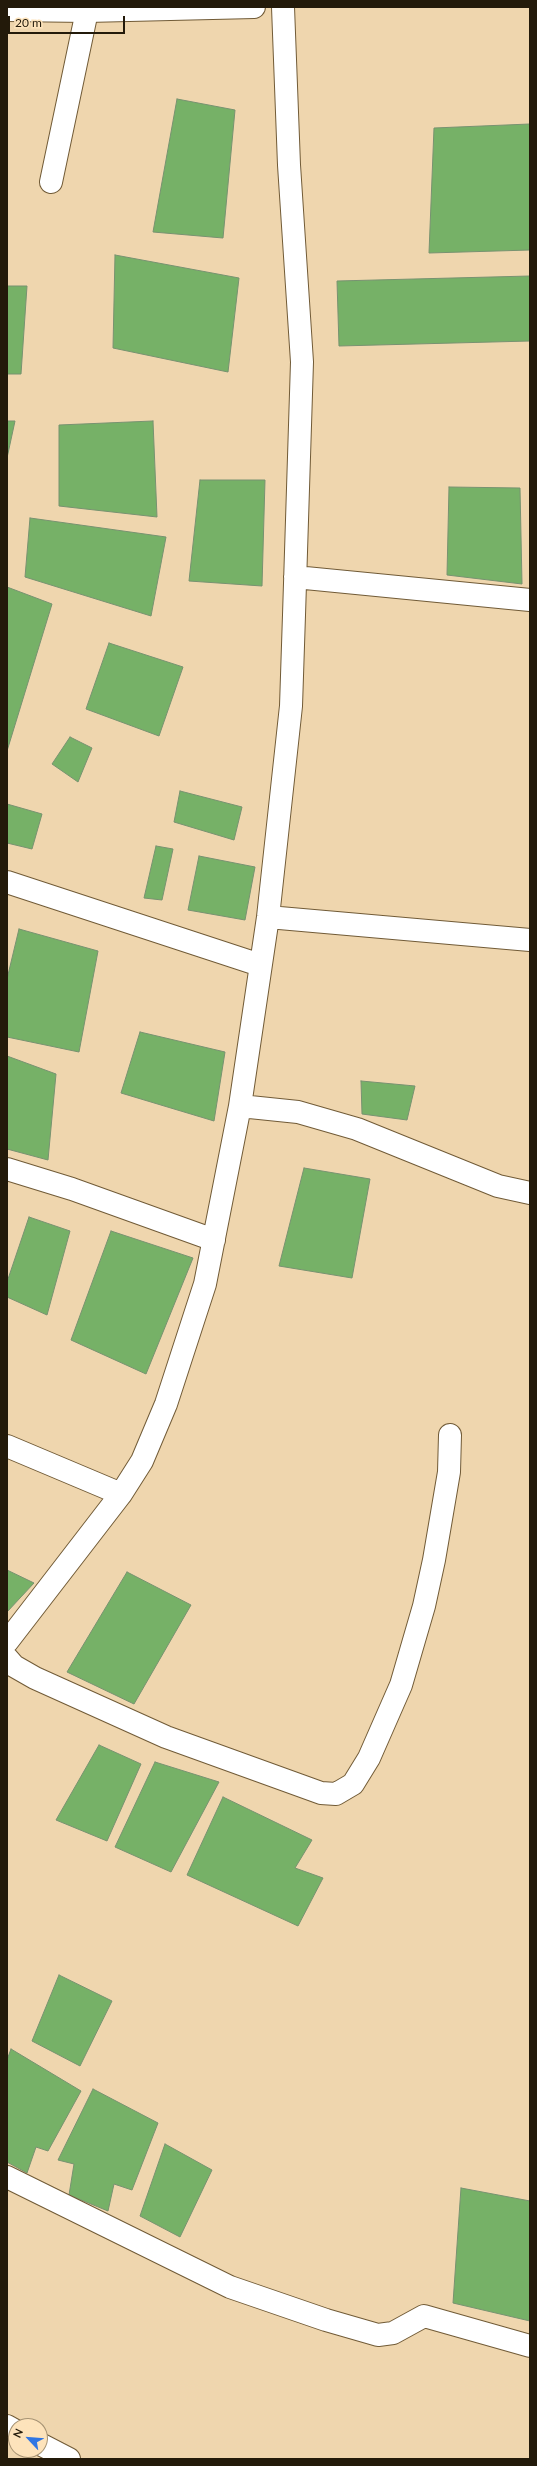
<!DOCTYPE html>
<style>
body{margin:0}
#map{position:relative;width:537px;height:2466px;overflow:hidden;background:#efd6ae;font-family:Lato,sans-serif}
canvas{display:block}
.frame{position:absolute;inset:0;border:8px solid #231a0a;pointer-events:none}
.north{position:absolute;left:8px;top:2418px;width:40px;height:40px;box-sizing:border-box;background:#fde3bb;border:1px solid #a69374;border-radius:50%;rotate:296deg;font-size:11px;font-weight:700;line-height:16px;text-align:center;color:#231a0a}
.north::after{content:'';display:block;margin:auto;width:14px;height:18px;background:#3076e3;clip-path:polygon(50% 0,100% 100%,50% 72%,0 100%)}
.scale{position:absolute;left:8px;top:16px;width:117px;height:18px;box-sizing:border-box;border:2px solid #231a0a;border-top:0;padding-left:5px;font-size:12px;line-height:14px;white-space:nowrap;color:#231a0a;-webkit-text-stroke:3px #fde3bb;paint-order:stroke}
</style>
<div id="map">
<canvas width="537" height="2466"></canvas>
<div class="frame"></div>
<div class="north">N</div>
<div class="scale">20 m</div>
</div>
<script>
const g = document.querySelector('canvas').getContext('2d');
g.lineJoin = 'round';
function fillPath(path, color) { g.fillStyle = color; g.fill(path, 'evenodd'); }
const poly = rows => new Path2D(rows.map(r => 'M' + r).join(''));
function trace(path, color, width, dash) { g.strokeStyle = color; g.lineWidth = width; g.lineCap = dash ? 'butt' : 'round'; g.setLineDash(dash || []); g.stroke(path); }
const building = poly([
 [177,99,235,110,223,238,153,232,177,99],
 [530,124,530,250,429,253,434,128,530,124],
 [115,255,239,278,228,372,113,348,115,255],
 [530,276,530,341,339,346,337,281,530,276],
 [7,286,27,286,21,374,7,374,7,286],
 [7,421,15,421,7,458,7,421],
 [153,421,157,517,59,506,59,425,153,421],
 [200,480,265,480,262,586,189,581,200,480],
 [449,487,520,488,522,584,447,575,449,487],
 [30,518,166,537,151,616,25,577,30,518],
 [7,587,52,604,7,751,7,587],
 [109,643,183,667,159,736,86,709,109,643],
 [70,737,92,748,78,782,52,764,70,737],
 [180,791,242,807,234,840,174,822,180,791],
 [7,804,42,814,32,849,7,843,7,804],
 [156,846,173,849,162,900,144,898,156,846],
 [199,856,255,867,245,920,188,910,199,856],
 [19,929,98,951,79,1052,7,1037,7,979,19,929],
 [140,1032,225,1052,214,1121,121,1093,140,1032],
 [7,1056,56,1074,48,1160,7,1149,7,1056],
 [361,1081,415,1086,407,1120,362,1114,361,1081],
 [304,1168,370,1179,352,1278,279,1266,304,1168],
 [29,1217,70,1231,47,1315,7,1297,7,1282,29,1217],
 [111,1231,193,1258,146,1374,71,1340,111,1231],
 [7,1570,34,1583,7,1612,7,1570],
 [127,1572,191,1605,134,1704,67,1672,127,1572],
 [99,1745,141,1764,107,1841,56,1820,99,1745],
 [155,1762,219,1782,171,1872,115,1847,155,1762],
 [223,1797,312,1840,295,1868,323,1878,298,1926,187,1875,223,1797],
 [59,1975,112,2001,80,2066,32,2041,59,1975],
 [11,2049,81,2091,48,2151,36,2147,27,2173,7,2162,7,2060,11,2049],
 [93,2089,158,2123,132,2190,114,2184,108,2211,69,2195,74,2164,58,2160,93,2089],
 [165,2144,212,2170,180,2237,140,2216,165,2144],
 [461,2188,530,2201,530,2321,453,2303,461,2188]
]);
const lane = poly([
 [51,182,87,11]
]);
const street = poly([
 [295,577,530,600],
 [7,882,260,965],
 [268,917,530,940],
 [240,1106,298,1112,357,1129,498,1186,530,1193],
 [7,1169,72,1189,214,1240],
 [7,1446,121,1494],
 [7,1642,121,1494,142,1461,166,1404,205,1284,240,1106,268,917,291,706,294,615,302,362,289,165,283,7],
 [7,1658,14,1666,35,1678,166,1737,321,1793,336,1794,353,1784,369,1758,401,1685,424,1606,434,1560,449,1472,450,1435],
 [7,2177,230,2287,326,2320,378,2335,393,2333,424,2316,530,2346],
 [7,2426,16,2431],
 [40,2444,69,2459]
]);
const highway = poly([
 [7,10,87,11,254,7]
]);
fillPath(building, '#76b167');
trace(building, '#779270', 1);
trace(lane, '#715b37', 24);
trace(street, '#715b37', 24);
trace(highway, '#715b37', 24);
trace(lane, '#fff', 22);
trace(street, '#fff', 22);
trace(highway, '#fff', 22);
</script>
